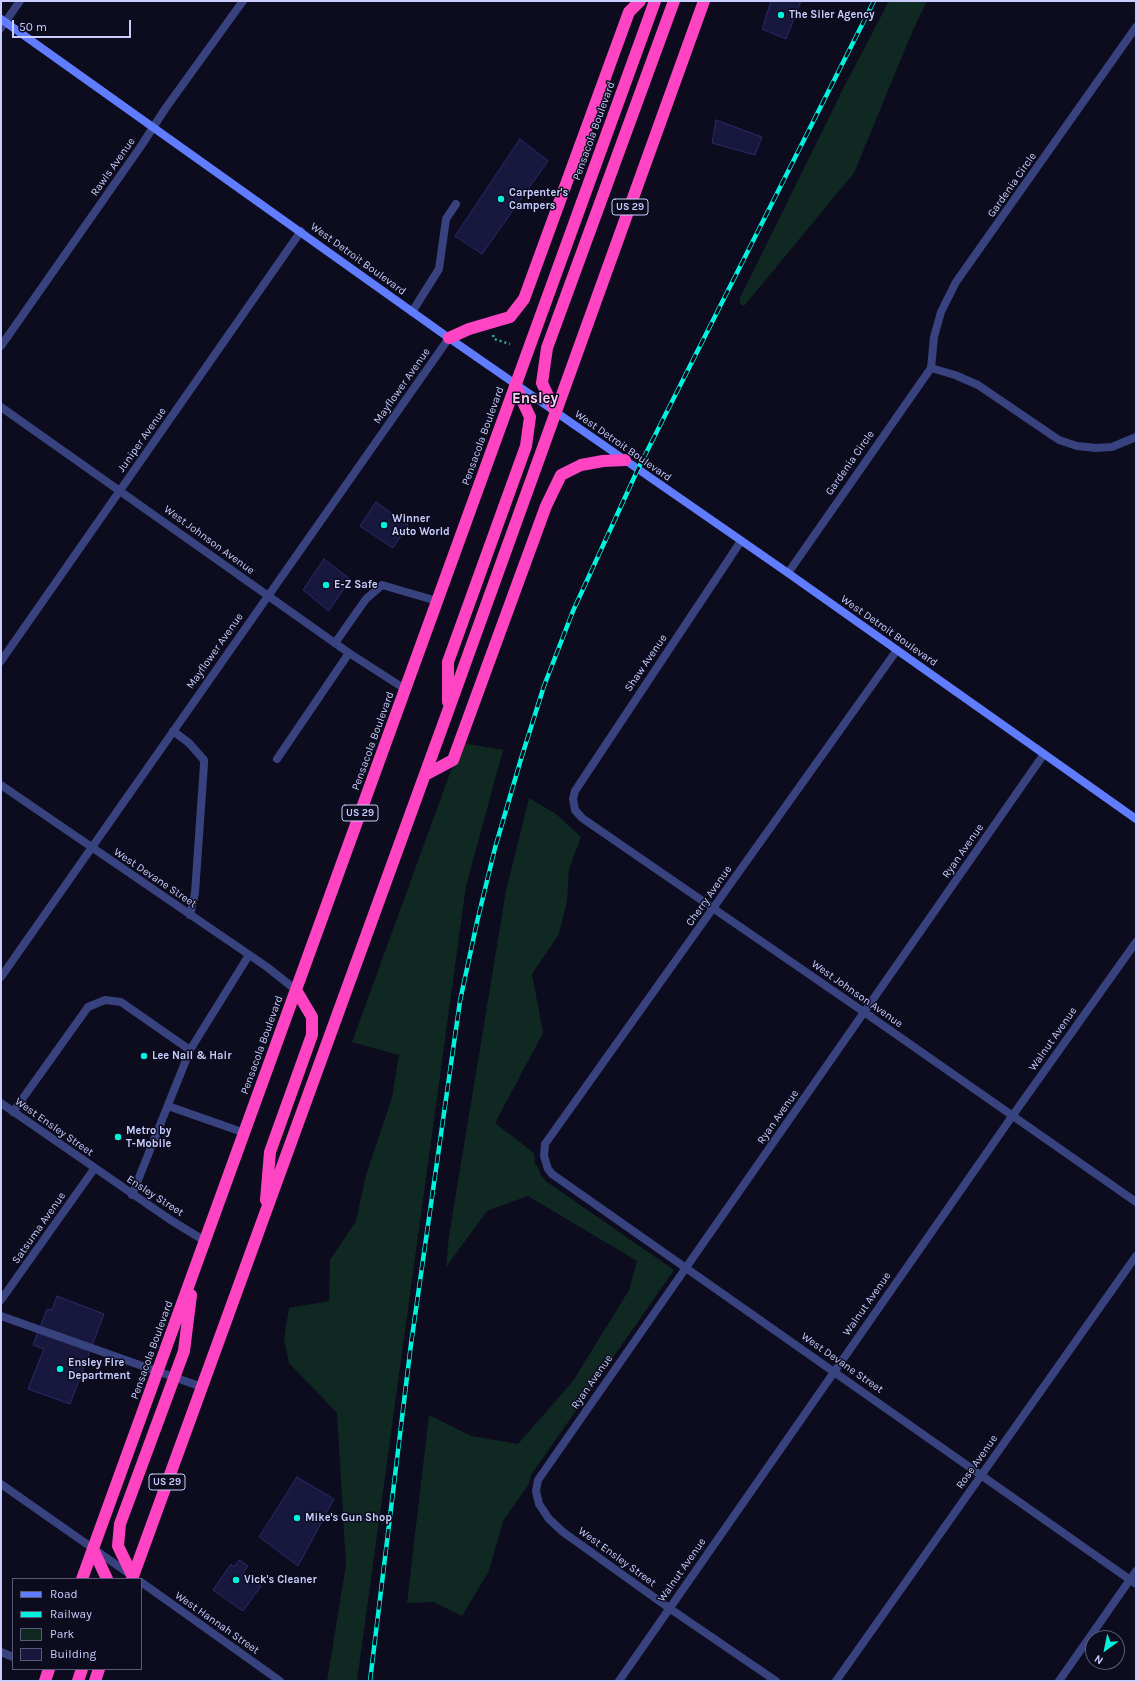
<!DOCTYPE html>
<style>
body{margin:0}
#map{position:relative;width:1137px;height:1682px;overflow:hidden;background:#0c0c1e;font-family:Karla,sans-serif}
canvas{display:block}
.frame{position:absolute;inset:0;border:2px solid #c9ceff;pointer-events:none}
.legend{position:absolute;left:12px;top:1578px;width:130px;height:92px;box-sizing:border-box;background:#0c0c1e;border:1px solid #585a78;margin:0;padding:5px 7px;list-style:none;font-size:12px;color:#c9ceff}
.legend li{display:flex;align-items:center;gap:8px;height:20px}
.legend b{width:20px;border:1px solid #585a78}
.north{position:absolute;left:1085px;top:1630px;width:40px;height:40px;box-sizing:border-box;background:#0c0c1e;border:1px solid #585a78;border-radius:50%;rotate:213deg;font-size:11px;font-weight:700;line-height:16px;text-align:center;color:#c9ceff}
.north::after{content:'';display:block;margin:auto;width:14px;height:18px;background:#00f4dd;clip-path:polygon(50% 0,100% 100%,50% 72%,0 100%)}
.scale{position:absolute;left:12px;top:20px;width:119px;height:18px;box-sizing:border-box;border:2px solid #c9ceff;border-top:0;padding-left:5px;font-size:12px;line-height:14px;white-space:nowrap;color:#c9ceff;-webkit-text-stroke:3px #0c0c1e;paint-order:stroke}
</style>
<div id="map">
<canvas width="1137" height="1682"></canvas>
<div class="frame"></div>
<ul class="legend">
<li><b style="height:5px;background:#607cff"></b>Road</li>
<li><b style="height:5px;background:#00f4dd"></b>Railway</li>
<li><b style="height:11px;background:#0f2822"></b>Park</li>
<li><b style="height:11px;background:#18183f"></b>Building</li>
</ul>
<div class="north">N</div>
<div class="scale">50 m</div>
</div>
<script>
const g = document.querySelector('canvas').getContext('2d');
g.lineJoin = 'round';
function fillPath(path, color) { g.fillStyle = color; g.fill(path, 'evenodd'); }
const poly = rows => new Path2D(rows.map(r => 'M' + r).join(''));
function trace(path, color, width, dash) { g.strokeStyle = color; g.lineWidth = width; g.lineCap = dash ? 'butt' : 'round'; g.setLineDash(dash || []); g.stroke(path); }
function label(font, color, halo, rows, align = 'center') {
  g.font = font + ' Karla,sans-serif'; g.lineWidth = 3; g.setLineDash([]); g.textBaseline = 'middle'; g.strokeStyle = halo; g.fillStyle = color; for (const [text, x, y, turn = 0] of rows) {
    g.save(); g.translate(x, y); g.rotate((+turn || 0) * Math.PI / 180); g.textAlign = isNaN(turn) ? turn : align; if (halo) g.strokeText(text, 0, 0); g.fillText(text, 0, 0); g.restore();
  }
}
const green = poly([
 [889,1,927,1,913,30,854,173,744,306,740,304,740,298,844,87],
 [461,743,503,750,466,886,357,1681,327,1681,346,1565,337,1413,289,1363,284,1339,289,1308,329,1301,330,1260,356,1221,366,1175,392,1098,399,1055,352,1042],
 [529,798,556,814,581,837,569,869,567,901,559,934,532,974,543,1033,495,1123,534,1153,535,1165,537,1165,541,1175,547,1182,674,1270,531,1475,529,1484,503,1521,489,1571,462,1616,434,1602,407,1603,429,1415,471,1436,518,1444,573,1381,629,1290,637,1261,528,1196,487,1211,446,1267,449,1236,506,891]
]);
const building = poly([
 [771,1,801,1,786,39,762,29,771,1],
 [716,120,762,137,755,155,712,143,716,120],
 [520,139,548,161,482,254,455,236,520,139],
 [376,502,408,525,393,548,360,526,376,502],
 [324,559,350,579,329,611,303,590,324,559],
 [57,1296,104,1314,70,1404,28,1389,44,1349,33,1345,47,1309,52,1310,57,1296],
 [297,1477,334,1499,298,1566,259,1537,297,1477],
 [239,1560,248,1566,243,1573,261,1586,243,1611,213,1590,231,1564,234,1567,239,1560]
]);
const path = poly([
 [493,335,494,339,510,344]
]);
const lane = poly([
 [412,312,439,269,446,219,456,204],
 [335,643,366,599,382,585,437,601],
 [173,731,189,743,204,760,204,764,195,893,190,915],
 [277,759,349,653],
 [168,1106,245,1133],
 [13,1112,88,1007,105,1000,121,1002,190,1050],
 [132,1195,190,1050,249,955],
 [1,1316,202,1387],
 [1,1652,13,1657]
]);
const street = poly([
 [1136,27,956,282,941,312,934,337,931,368,955,375,978,385,1059,440,1077,446,1096,448,1112,447,1136,437],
 [1,28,20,1],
 [1,346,141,146,165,109,243,1],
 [1,407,349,653,405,689],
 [741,541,575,791,573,799,575,810,582,818,864,1012,1136,1202],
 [788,573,931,368],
 [897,650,545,1144,544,1156,548,1169,552,1174,1136,1584],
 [1,661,301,231],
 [1,785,267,967,296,990],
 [1,977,449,338],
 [1,1103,169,1219,205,1241],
 [1,1300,94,1169],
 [1,1484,131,1575],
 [141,1582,280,1681],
 [619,1681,1013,1115,1136,942],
 [776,1681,669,1608,563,1532,549,1519,539,1504,536,1491,538,1480,1044,754],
 [836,1681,1136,1256],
 [1059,1681,1136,1571]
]);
const secondary = poly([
 [1,19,449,338,788,573,1136,819]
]);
const highway = poly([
 [449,338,469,329,510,317,524,299,629,12,640,1],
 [556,413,542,383,547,348,674,1],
 [448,702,448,662,526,446,530,417,515,385],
 [425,775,453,760,546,506,561,475,581,465,603,461,625,460],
 [266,1200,270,1152,312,1035,312,1017,296,990],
 [93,1549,107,1579],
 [133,1577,118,1546,120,1524,184,1351,191,1295],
 [82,1579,655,1],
 [132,1579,448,711,704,1],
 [45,1681,49,1669],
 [78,1681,82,1669],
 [95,1681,99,1669]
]);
const rail = poly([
 [370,1681,411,1344,460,1001,477,922,495,848,521,759,544,686,573,611,638,469,874,1]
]);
const markers = [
 [781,15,4,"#00f4dd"],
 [501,199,4,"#00f4dd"],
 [384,525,4,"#00f4dd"],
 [326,585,4,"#00f4dd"],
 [144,1056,4,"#00f4dd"],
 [118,1137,4,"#00f4dd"],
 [60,1369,4,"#00f4dd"],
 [297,1518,4,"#00f4dd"],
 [236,1580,4,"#00f4dd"]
];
const shields = [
 [630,207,36],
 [360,813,36],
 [167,1482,36]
];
const shieldNames = [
 ["US 29",630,207],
 ["US 29",360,813],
 ["US 29",167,1482]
];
const poiNames = [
 ["The Siler Agency",789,15],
 ["Carpenter's",509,193],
 ["Campers",509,206],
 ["Winner",392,519],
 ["Auto World",392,532],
 ["E-Z Safe",334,585],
 ["Lee Nail & Hair",152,1056],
 ["Metro by",126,1131],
 ["T-Mobile",126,1144],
 ["Ensley Fire",68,1363],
 ["Department",68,1376],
 ["Mike's Gun Shop",305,1518],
 ["Vick's Cleaner",244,1580]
];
const streetNames = [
 ["Pensacola Boulevard",594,131,-70],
 ["Rawls Avenue",113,167,-55],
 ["Gardenia Circle",1012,185,-55],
 ["West Detroit Boulevard",358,259,36],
 ["Mayflower Avenue",402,386,-55],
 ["Pensacola Boulevard",483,436,-70],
 ["Juniper Avenue",142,440,-55],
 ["West Detroit Boulevard",623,446,35],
 ["Gardenia Circle",850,463,-55],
 ["West Johnson Avenue",209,540,36],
 ["West Detroit Boulevard",889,631,35],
 ["Mayflower Avenue",215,651,-55],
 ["Shaw Avenue",646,663,-56],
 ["Pensacola Boulevard",373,741,-70],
 ["Ryan Avenue",963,851,-55],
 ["West Devane Street",155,878,34],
 ["Cherry Avenue",709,896,-55],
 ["West Johnson Avenue",857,994,35],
 ["Walnut Avenue",1053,1039,-55],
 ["Pensacola Boulevard",262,1045,-70],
 ["Ryan Avenue",778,1117,-55],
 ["West Ensley Street",54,1127,35],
 ["Ensley Street",155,1196,33],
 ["Satsuma Avenue",39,1228,-55],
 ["Walnut Avenue",867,1304,-55],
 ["Pensacola Boulevard",152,1350,-70],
 ["West Devane Street",842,1363,35],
 ["Ryan Avenue",592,1382,-55],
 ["Rose Avenue",977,1462,-55],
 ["West Ensley Street",617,1557,36],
 ["Walnut Avenue",682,1570,-55],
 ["West Hannah Street",217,1623,35]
];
const districtNames = [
 ["Ensley",535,399]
];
fillPath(green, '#0f2822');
fillPath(building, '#18183f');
trace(building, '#2a2a6b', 1);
trace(path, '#2db08e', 2.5, [2, 3]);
trace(lane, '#37427e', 8);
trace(street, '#37427e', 8);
trace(secondary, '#607cff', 8);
trace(highway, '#ff44c3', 12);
trace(rail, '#00f4dd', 4.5);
trace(rail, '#0c0c1e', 3, [9]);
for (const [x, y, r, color] of markers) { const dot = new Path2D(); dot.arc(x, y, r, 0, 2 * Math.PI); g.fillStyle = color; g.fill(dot); trace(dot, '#0c0c1e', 1.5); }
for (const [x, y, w] of shields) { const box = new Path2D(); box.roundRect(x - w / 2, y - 8, w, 16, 3); g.fillStyle = '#0c0c1e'; g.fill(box); trace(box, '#c9ceff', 1); }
label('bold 10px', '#c9ceff', null, shieldNames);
label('bold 11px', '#c9ceff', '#0c0c1e', poiNames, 'left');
label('11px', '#c9ceff', '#0c0c1e', streetNames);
label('bold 15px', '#ffcbf6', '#0c0c1e', districtNames);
</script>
